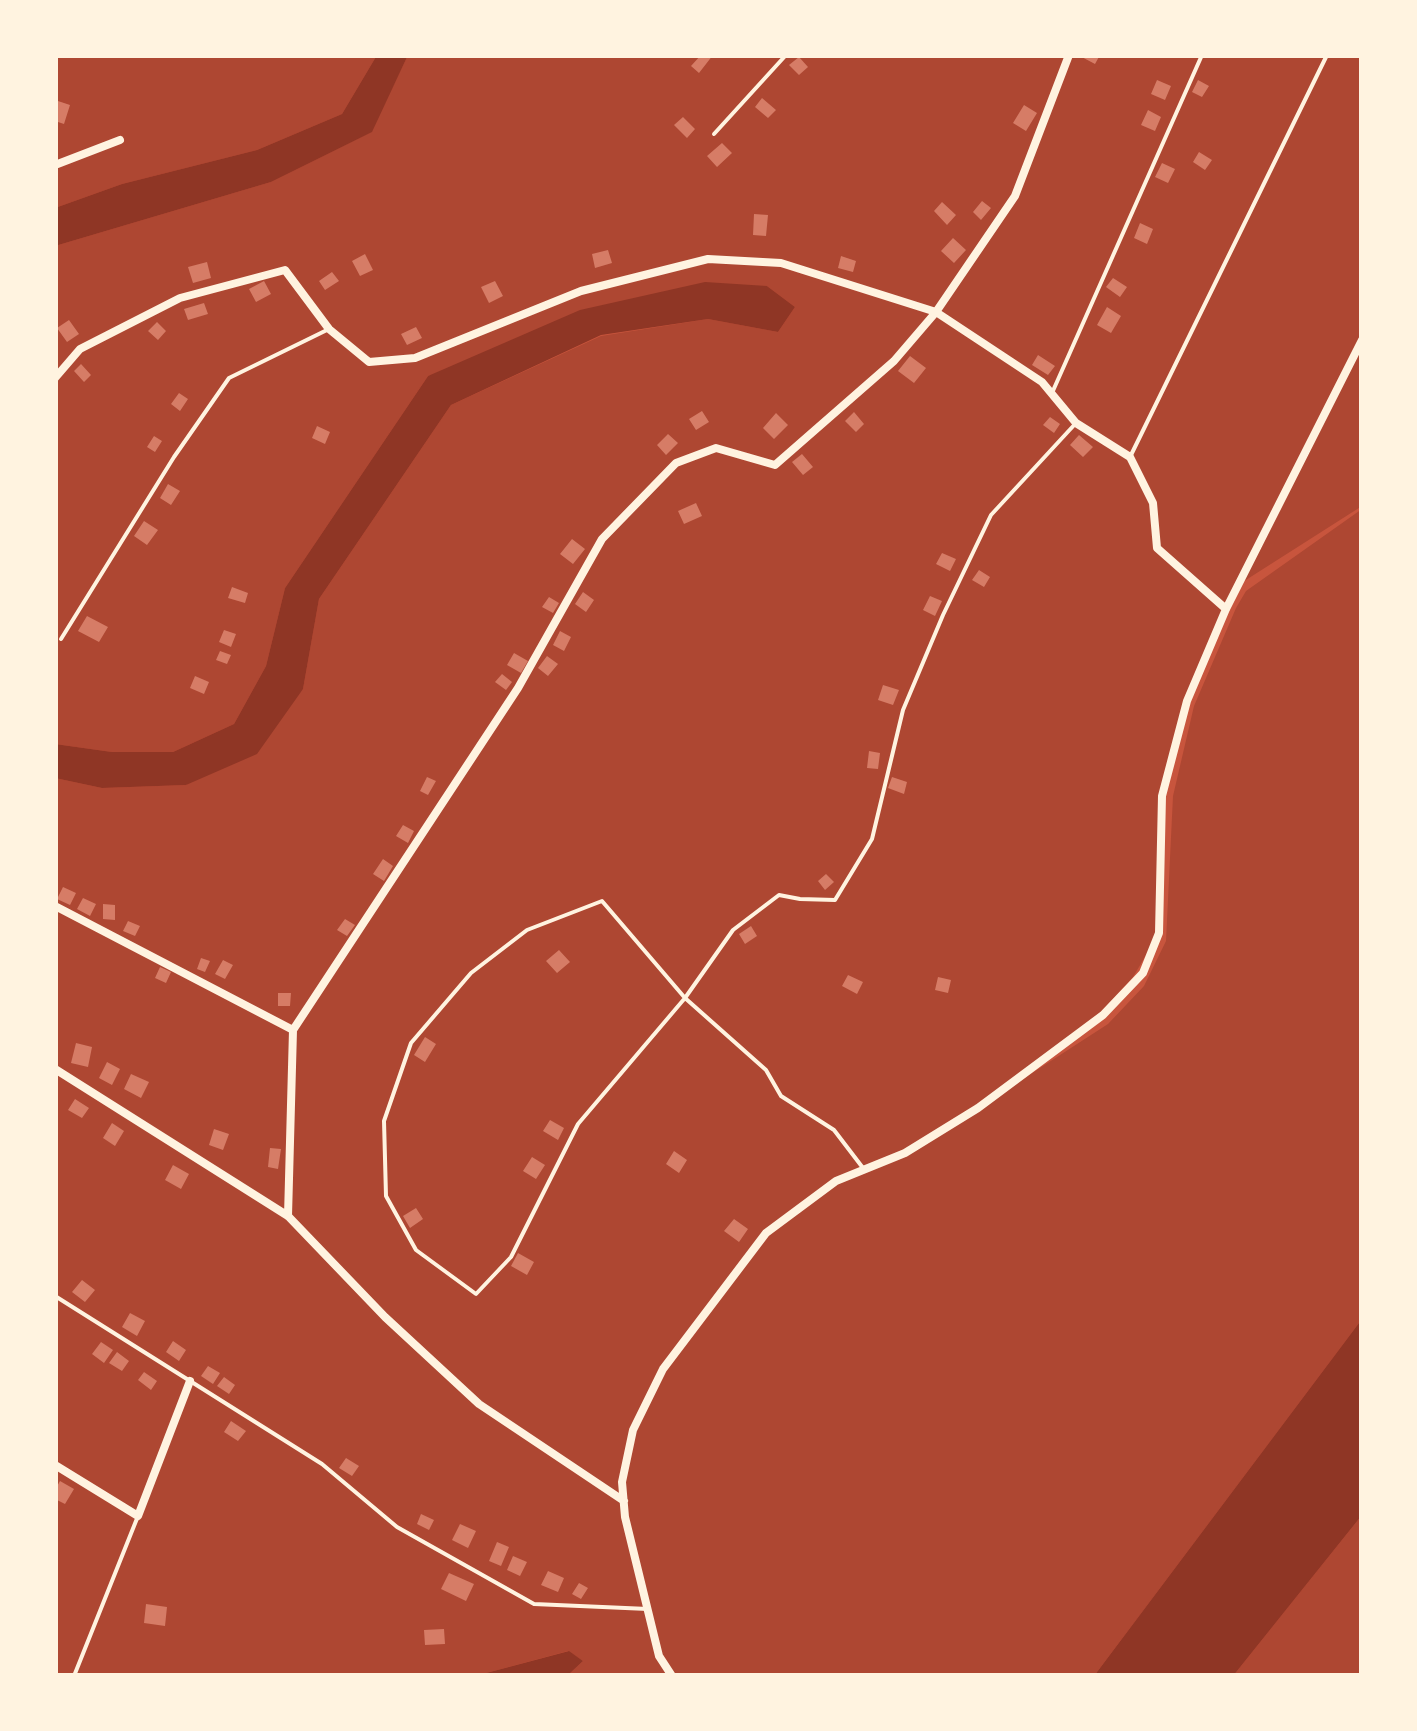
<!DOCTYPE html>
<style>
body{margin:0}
#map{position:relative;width:1417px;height:1731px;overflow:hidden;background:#c8553d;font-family:Merriweather,serif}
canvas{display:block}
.frame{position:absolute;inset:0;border:58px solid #fff3e0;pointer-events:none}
</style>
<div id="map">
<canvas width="1417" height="1731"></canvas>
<div class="frame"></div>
</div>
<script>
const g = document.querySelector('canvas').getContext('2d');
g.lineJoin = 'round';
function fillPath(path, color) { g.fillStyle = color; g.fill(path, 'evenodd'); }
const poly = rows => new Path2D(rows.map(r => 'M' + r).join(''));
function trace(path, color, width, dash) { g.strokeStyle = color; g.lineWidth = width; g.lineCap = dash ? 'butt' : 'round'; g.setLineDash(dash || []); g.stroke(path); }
const green = poly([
 [55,55,377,55,342,114,257,150,122,184,55,208],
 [408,55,1362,55,1362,506,1238,585,1184,698,1163,796,1159,933,1133,977,1102,1011,992,1099,1108,1024,1144,986,1166,941,1173,796,1194,706,1236,608,1246,591,1362,509,1362,1319,1094,1676,567,1676,583,1661,568,1651,475,1676,55,1676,55,778,102,788,186,785,303,689,319,599,451,405,601,336,708,319,778,332,795,307,767,286,428,376,285,588,266,666,234,724,173,752,112,752,55,744,55,246,271,182,371,132],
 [1362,1515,1362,1676,1233,1676]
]);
const water = poly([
 [377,55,408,55,372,132,271,182,55,246,55,208,122,184,257,150,342,114],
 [705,282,767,286,795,307,778,332,708,319,601,335,451,405,319,599,303,689,257,754,186,785,102,788,55,778,55,744,112,752,173,752,234,724,266,666,285,588,428,376,580,310],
 [1362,1319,1362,1515,1233,1676,1094,1676],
 [569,1651,583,1661,567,1676,475,1676]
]);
const building = poly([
 [701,55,713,55,699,73,691,66],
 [1078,55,1100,55,1095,64],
 [799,57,808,67,799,75,789,65],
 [1157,80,1171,86,1165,100,1151,94],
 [1198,80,1209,86,1202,97,1192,92],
 [762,98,776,110,768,118,755,107],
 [55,100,70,105,64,124,55,121],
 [1024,105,1037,113,1026,131,1013,123],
 [1148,110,1161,117,1155,131,1141,125],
 [683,117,695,129,687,138,674,125],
 [722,143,732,153,717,167,707,156],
 [1199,152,1212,160,1205,170,1193,162],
 [1162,163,1175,169,1168,183,1155,177],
 [982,201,991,208,981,220,973,212],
 [942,202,956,215,947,225,934,211],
 [754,214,768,215,766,236,753,235],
 [1140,223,1153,229,1147,244,1134,238],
 [953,238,966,250,954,263,941,251],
 [608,250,612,263,595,268,592,254],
 [365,254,373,270,360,276,352,261],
 [841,256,856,261,853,272,838,268],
 [207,262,211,278,193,283,188,267],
 [332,272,339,281,325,290,319,281],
 [1113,278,1127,287,1120,297,1106,287],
 [264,281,271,294,256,302,249,289],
 [495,281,503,296,489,303,481,287],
 [204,303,208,314,188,320,184,309],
 [1107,307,1121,316,1111,333,1097,325],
 [69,320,79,334,67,342,57,328],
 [157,322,166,331,158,340,148,331],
 [416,327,422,338,407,345,401,334],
 [1038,355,1055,366,1048,375,1032,365],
 [910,356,926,368,914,383,898,371],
 [81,364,91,375,84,382,74,371],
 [179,393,188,399,180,411,171,404],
 [702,411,709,422,696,430,689,419],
 [854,412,864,424,856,432,845,421],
 [776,413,788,425,774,439,763,428],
 [1050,417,1060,424,1054,433,1043,425],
 [317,426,330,432,325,444,312,438],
 [668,434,678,443,666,455,657,445],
 [1079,435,1093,447,1083,457,1070,445],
 [154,436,162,441,155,452,147,447],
 [802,454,813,467,803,475,792,462],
 [168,484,180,491,171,505,160,498],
 [696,503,702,516,684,524,678,511],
 [144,521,158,530,147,545,134,536],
 [572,539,585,549,573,564,560,554],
 [942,553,956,559,950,571,936,564],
 [979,570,990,577,984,587,972,580],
 [232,587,248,593,245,603,228,598],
 [583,592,594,600,586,612,575,604],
 [930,596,942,601,935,616,923,610],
 [549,597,559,603,553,613,542,607],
 [87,616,108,627,99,642,78,631],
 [224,630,236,634,231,647,219,642],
 [560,631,571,637,564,651,553,645],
 [220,651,231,655,227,664,216,660],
 [514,653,528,661,521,673,507,665],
 [547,656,558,664,548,676,538,668],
 [502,674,512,682,506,690,495,682],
 [195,676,209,682,204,694,190,688],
 [883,685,899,690,893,705,878,700],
 [869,751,880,753,878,769,867,768],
 [427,777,436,781,428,795,420,791],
 [892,777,907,782,904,794,888,788],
 [403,825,414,831,408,843,396,836],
 [383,859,393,866,384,881,373,874],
 [826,874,834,882,825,890,818,881],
 [63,887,76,893,70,905,57,899],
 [83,898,96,904,90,916,77,909],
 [103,904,115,905,115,920,103,919],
 [345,919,355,925,347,936,337,930],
 [128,921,140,926,135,936,123,931],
 [751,926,757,936,745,944,739,934],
 [559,950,570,962,557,973,546,961],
 [201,958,210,961,205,972,197,969],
 [223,960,233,965,225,979,215,974],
 [160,967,171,972,166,983,155,978],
 [848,975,863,982,857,994,842,986],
 [938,977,951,980,948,993,935,990],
 [278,993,291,993,290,1006,278,1006],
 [425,1037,436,1044,425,1062,414,1055],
 [76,1043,92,1047,88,1067,71,1063],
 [107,1062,120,1069,112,1085,99,1078],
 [131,1074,149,1082,141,1098,124,1089],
 [75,1099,89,1108,82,1118,68,1110],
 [550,1120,564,1128,558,1140,543,1131],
 [112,1123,124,1131,115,1146,103,1138],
 [214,1129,229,1134,223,1150,209,1145],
 [270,1148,281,1149,278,1169,268,1167],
 [674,1151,687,1160,679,1173,666,1164],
 [532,1157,545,1165,536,1179,523,1171],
 [173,1165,189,1174,181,1189,165,1180],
 [416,1208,423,1219,410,1228,403,1216],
 [734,1219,748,1229,739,1242,724,1231],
 [518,1253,534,1262,527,1275,511,1266],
 [82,1280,95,1290,85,1302,72,1292],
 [130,1313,145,1321,137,1336,122,1327],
 [173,1341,186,1350,179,1361,166,1352],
 [101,1342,113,1350,104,1363,92,1354],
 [117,1352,129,1361,122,1371,109,1363],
 [208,1366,220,1373,213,1384,201,1376],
 [144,1372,157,1381,151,1390,138,1380],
 [224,1377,235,1385,229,1394,217,1386],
 [231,1421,246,1431,238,1441,224,1432],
 [346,1458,359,1466,352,1476,339,1468],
 [60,1481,74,1489,65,1504,55,1499,55,1490],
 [421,1514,434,1520,429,1530,417,1524],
 [460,1524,476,1531,468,1548,452,1540],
 [497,1542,509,1547,501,1566,489,1561],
 [513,1556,527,1562,520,1576,507,1570],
 [548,1571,564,1578,558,1592,541,1585],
 [449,1573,474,1584,466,1601,441,1589],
 [579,1583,588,1588,581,1599,572,1594],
 [146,1604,167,1607,165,1626,144,1623],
 [444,1629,445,1644,425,1645,424,1630]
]);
const service = poly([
 [714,134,786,55],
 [1052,393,1202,55],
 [1131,455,1327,55],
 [61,639,174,457,229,378,329,329],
 [863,1168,834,1130,781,1096,766,1070,685,998,602,901,527,930,471,973,411,1043,384,1121,386,1196,416,1250,476,1294,511,1257,578,1124,685,998,733,930,779,895,800,899,835,900,872,839,903,710,943,615,991,515,1076,423],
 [55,1296,322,1464,397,1527,534,1604,648,1609],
 [74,1676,138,1516]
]);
const minor = poly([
 [55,165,120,140],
 [55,378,80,349,180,298,285,270,329,329,369,362,415,358,581,291,708,259,781,263,936,312,1042,382,1076,423,1130,457,1153,503,1157,548,1226,609],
 [55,906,293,1030,518,688,602,539,676,463,716,448,775,465,894,361,936,312,1015,196,1069,55],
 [55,1069,288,1216,385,1317,479,1404,624,1501],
 [288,1216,293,1030],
 [55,1465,138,1516,190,1381],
 [672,1676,659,1656,625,1517,622,1482,633,1430,663,1369,766,1233,836,1181,905,1153,978,1108,1103,1015,1143,973,1159,933,1162,796,1187,701,1226,609,1362,340]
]);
fillPath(green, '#ae4732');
fillPath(water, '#8f3625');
fillPath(building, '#d67c66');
trace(service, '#fff3e0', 4);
trace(minor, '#fff3e0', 8);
</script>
